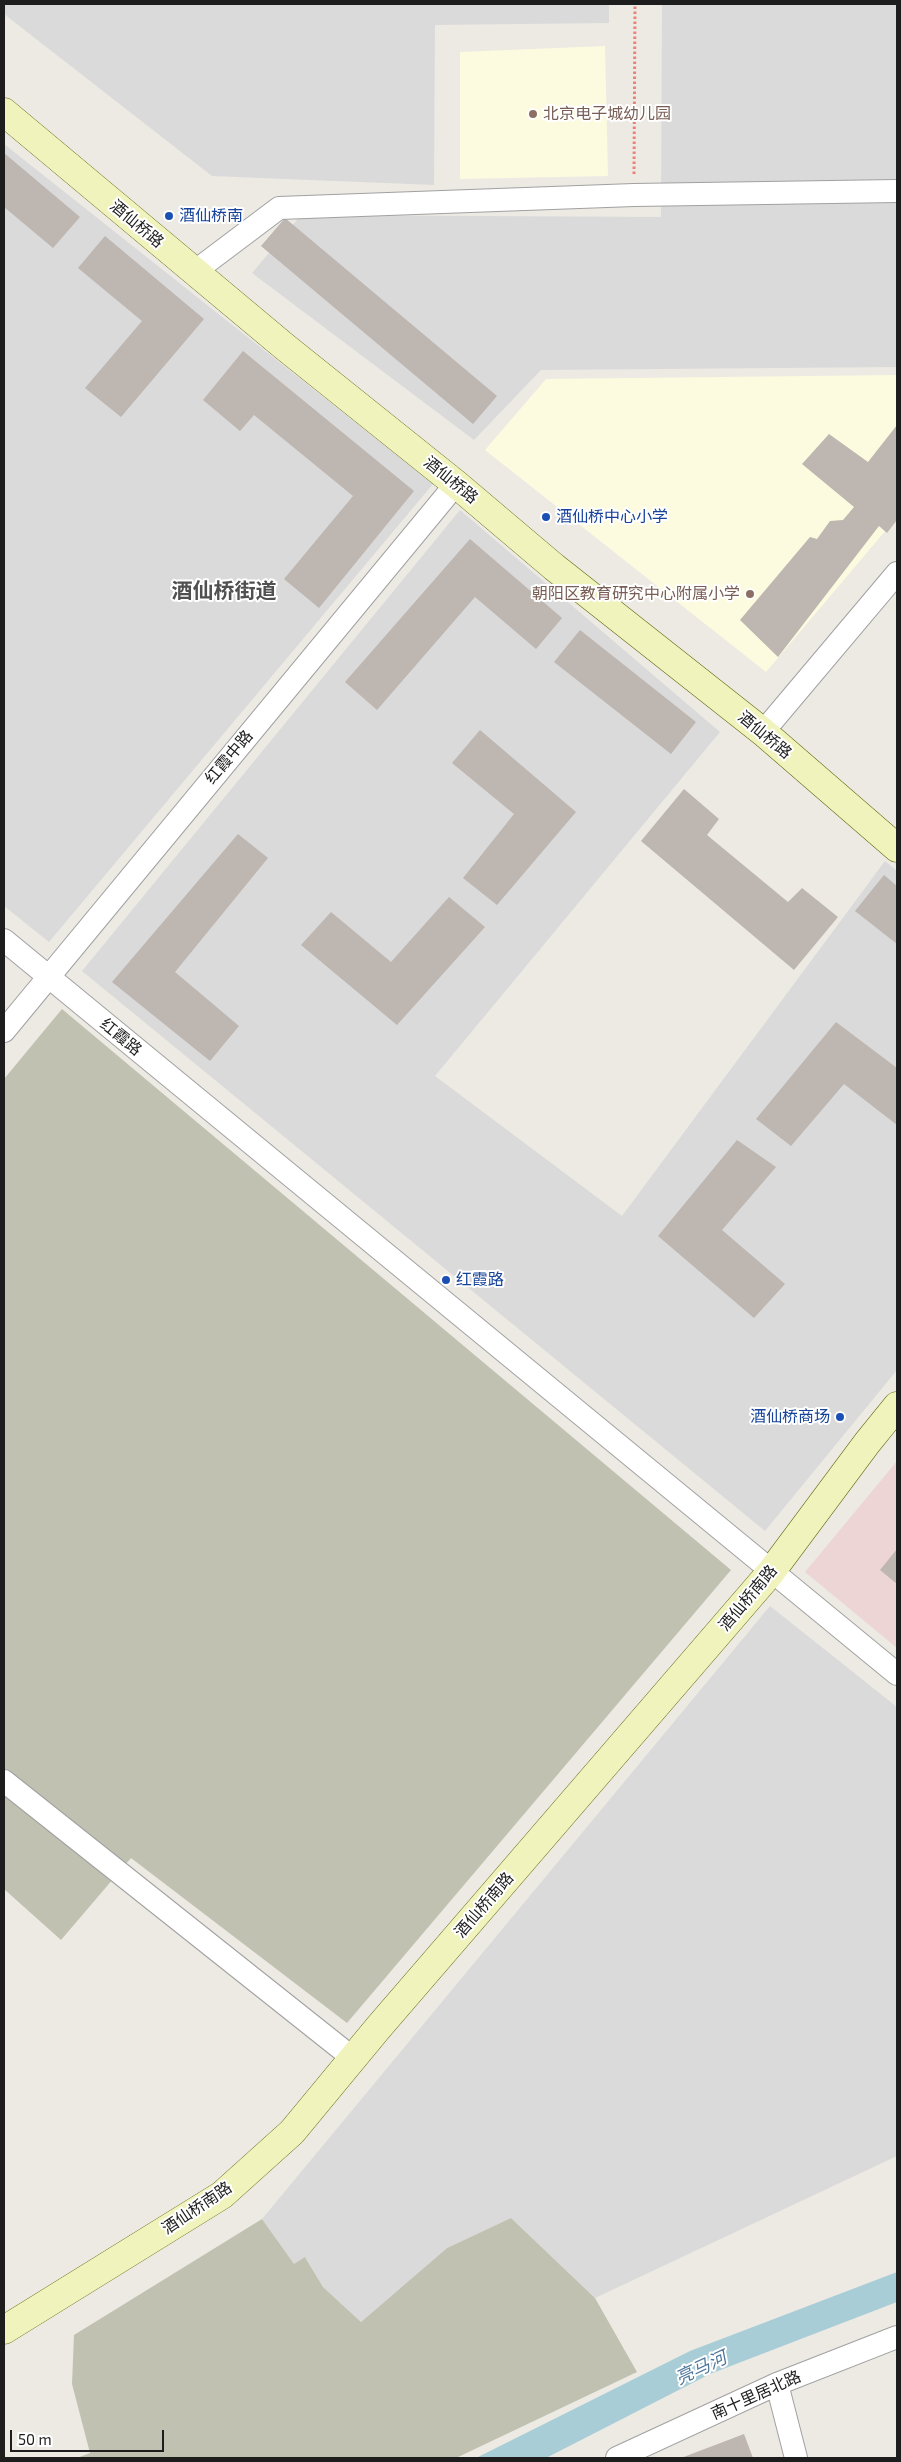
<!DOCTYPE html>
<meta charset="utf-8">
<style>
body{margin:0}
#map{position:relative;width:901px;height:2462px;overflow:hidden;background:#edeae4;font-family:"Exo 2",sans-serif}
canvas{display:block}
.frame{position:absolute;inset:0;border:5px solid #1d1d1d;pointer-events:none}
.scale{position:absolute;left:10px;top:2430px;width:154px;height:22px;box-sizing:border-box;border:2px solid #1d1d1d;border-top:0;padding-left:6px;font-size:15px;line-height:18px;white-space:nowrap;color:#1d1d1d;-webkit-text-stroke:4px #fff;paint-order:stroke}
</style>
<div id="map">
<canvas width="901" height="2462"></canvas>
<div class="frame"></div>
<div class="scale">50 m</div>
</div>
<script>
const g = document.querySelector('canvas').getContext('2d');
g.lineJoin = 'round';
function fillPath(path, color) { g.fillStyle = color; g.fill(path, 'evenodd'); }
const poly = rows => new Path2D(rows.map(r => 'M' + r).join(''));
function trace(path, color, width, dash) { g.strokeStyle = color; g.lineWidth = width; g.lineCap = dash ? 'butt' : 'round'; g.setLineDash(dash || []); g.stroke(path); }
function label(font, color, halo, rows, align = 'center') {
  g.font = font + ' "Exo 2","Noto Sans SC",sans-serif'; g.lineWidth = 4; g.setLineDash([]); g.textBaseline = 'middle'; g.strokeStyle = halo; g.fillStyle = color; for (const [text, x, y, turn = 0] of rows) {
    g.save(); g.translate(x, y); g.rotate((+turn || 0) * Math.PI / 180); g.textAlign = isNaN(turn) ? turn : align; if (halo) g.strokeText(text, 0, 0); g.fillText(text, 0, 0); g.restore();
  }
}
const residential = poly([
 [4,4,609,4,609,23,435,25,434,185,212,176,4,14],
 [662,4,897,4,897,367,541,370,474,440,252,273,301,215,661,217],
 [4,144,433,484,49,942,4,906],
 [460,510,720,732,435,1076,622,1216,885,861,897,871,897,1370,765,1531,82,971],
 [770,1606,897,1707,897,2156,595,2298,511,2218,447,2248,361,2322,323,2287,306,2258,294,2265,262,2219]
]);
const commercial = poly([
 [897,1461,897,1648,805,1572]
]);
const education = poly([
 [605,46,608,176,460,179,460,52],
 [897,375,897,517,766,672,485,450,546,379]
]);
const construction = poly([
 [62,1009,731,1570,347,2023,131,1858,61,1940,4,1889,4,1079],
 [511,2218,595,2298,637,2372,456,2458,77,2458,90,2453,72,2384,74,2335,262,2219,294,2264,305,2257,323,2287,361,2322,447,2248]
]);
const water = poly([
 [897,2272,897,2302,710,2374,546,2458,476,2458,690,2351]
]);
const building = poly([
 [4,153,80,217,53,248,4,207],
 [285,218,497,396,473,424,261,246],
 [105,236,204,319,121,417,85,388,142,321,78,268],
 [243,351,414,491,319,608,284,579,353,496,254,415,240,431,203,400],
 [897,425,897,520,887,533,879,526,778,657,740,620,810,537,817,539,830,521,843,520,854,507,802,464,829,434,868,462],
 [470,539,562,618,536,649,475,597,377,710,345,682],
 [580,630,696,722,671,754,554,662],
 [480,730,576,812,497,905,463,878,514,814,452,763],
 [684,789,719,819,707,835,788,902,802,888,838,917,794,970,641,841],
 [238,834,268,858,175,972,239,1026,210,1061,112,982],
 [884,875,897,886,897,944,855,911],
 [449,897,485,927,397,1025,301,945,331,912,391,962],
 [836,1022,897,1068,897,1125,844,1084,791,1146,756,1119],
 [737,1140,776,1167,722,1230,785,1284,754,1318,658,1236],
 [897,1549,897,1584,880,1570],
 [744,2434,753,2458,681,2458]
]);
const path = poly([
 [634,174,635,4]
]);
const street = poly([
 [194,272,279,208,634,195,897,191],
 [763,732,897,573],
 [4,940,897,1674],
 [4,1031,456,484],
 [4,1781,354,2059],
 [777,2384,796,2458],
 [617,2458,777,2384,897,2337]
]);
const secondary = poly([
 [4,112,285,347,456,484,554,567,763,732,897,848],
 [4,2330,222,2195,292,2132,378,2028,771,1572,867,1443,897,1406]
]);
const markers = [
 [533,114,5,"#8d6e63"],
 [169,216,5,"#1a4fb4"],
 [546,517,5,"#1a4fb4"],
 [750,594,5,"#8d6e63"],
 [446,1280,5,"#1a4fb4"],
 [840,1417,5,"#1a4fb4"]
];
const educationNames = [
 ["北京电子城幼儿园",543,114],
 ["朝阳区教育研究中心附属小学",740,594,"right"]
];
const transitNames = [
 ["酒仙桥南",179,216],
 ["酒仙桥中心小学",556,517],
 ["红霞路",456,1280],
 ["酒仙桥商场",830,1417,"right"]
];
const streetNames = [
 ["酒仙桥路",137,224,40],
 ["酒仙桥路",451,480,39],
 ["酒仙桥路",765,735,40],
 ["红霞中路",229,757,-50],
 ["红霞路",121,1037,39],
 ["酒仙桥南路",748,1598,-50],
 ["酒仙桥南路",484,1905,-49],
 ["酒仙桥南路",197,2208,-34],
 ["南十里居北路",756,2395,-24]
];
const waterNames = [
 ["亮马河",701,2368,-25]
];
const districtNames = [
 ["酒仙桥街道",224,591]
];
fillPath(residential, '#dbdada');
fillPath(commercial, '#edd5d5');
fillPath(education, '#fcfbdf');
fillPath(construction, '#c1c1b1');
fillPath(water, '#a9cdd7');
fillPath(building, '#bdb6b1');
trace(street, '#a1a1a1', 24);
trace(secondary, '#61690f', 29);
trace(path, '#ec8177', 3, [2.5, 2.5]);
trace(street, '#fff', 22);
trace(secondary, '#f1f3bd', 28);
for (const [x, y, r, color] of markers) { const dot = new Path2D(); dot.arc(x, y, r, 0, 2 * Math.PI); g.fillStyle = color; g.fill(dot); trace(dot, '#fff', 2); }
label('16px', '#785e54', '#fff', educationNames, 'left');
label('16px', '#164399', '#fff', transitNames, 'left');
label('16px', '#1d1d1d', '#fff', streetNames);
label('italic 18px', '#50779c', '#fff', waterNames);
label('bold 21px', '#505050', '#fff', districtNames);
</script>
